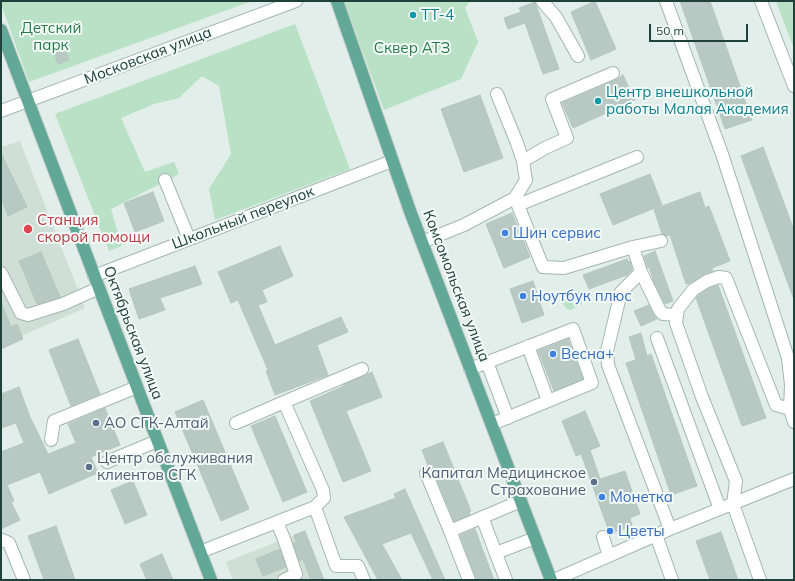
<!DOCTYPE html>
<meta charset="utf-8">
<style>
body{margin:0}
#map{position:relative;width:795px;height:581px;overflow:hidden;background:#e2eee9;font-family:Mulish,sans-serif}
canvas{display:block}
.frame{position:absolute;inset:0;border:2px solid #204139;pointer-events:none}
.scale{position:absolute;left:649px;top:24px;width:99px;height:18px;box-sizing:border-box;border:2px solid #204139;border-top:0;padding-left:5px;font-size:12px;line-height:14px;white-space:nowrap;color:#204139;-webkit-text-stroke:3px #f3faf7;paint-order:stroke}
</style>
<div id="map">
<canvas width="795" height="581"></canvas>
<div class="frame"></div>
<div class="scale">50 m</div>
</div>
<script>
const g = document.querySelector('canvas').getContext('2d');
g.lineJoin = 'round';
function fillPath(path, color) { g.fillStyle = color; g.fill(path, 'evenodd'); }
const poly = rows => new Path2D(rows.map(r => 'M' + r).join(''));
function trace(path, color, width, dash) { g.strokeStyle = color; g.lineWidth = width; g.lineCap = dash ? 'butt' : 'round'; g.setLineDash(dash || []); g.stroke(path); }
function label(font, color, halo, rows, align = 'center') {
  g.font = font + ' Mulish,sans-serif'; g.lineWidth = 4; g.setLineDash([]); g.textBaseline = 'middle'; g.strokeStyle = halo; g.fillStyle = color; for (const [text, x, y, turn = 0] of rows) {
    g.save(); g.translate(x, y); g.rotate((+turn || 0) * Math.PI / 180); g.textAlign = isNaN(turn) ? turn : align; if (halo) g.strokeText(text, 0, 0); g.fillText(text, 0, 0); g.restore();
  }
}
const built = poly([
 [20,141,85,308,1,345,1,147],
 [294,535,311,580,233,580,226,562]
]);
const green = poly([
 [1,1,252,1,29,82,1,4],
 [344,1,470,1,465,8,478,42,461,79,384,110],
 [776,1,794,1,794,49],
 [295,24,350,169,215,220,209,189,231,154,219,86,202,76,179,98,154,104,121,118,145,172,174,162,179,174,111,209,122,246,109,251,55,114],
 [574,291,580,291,583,292,585,296,581,304,571,310,567,309,561,302,561,299,564,295]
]);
const building = poly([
 [595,1,616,49,591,60,571,12,595,1],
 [680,1,710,1,752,120,725,129,680,1],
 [535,2,559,69,543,74,525,23,508,29,504,18,521,12,519,8,535,2],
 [65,48,69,60,58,64,54,52,65,48],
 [623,75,635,100,573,128,562,103,616,80,623,75],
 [480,95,503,158,464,172,441,109,480,95],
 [763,147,794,230,794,297,793,297,741,156,763,147],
 [1,153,27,207,8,216,1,197,1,153],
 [650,174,662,205,613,225,600,194,650,174],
 [153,192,164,221,135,232,124,203,153,192],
 [700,192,705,208,709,206,730,261,712,268,713,271,704,274,690,283,686,284,670,235,667,236,662,234,654,209,700,192],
 [512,213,530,257,504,268,486,224,512,213],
 [280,246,293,276,262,290,267,302,258,305,275,345,341,317,348,332,317,345,328,375,275,395,266,371,268,370,238,300,231,303,218,272,280,246],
 [655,251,673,301,665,304,654,282,649,267,648,268,644,256,655,251],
 [41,252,60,297,37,304,19,261,41,252],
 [627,259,628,262,630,261,632,270,627,275,589,289,583,275,627,259],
 [195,266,202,284,160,298,165,310,139,319,129,289,195,266],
 [533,281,544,315,522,323,510,289,533,281],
 [718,285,766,418,742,426,696,298,698,296,710,288,718,285],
 [1,302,11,327,17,324,23,339,1,349,1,302],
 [649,305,653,314,657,319,641,326,634,311,649,305],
 [641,333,647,356,651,354,697,486,671,495,626,363,636,360,629,337,641,333],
 [78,339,100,394,71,406,49,350,78,339],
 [568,339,583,379,554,391,538,351,568,339],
 [372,372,382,397,346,411,371,471,343,482,310,401,344,386,343,385,372,372],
 [19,387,30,417,48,454,76,443,68,424,105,408,120,445,91,457,98,473,49,494,40,472,7,485,14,501,11,502,20,520,1,529,1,452,24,443,16,423,1,428,1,394,19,387],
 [203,400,249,509,221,521,175,412,203,400],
 [585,411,600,446,590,450,600,479,625,471,640,514,630,518,632,526,610,534,581,454,576,456,562,421,585,411],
 [275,416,307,492,283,502,251,426,275,416],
 [443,442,471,511,469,512,470,515,454,521,433,470,431,467,428,466,422,450,443,442],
 [133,481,147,515,125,524,111,490,133,481],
 [405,489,445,580,433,580,411,533,382,544,402,580,378,580,344,517,396,498,394,494,405,489],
 [56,526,75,580,44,580,28,536,56,526],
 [475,529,494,580,476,579,460,535,475,529],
 [305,531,324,580,311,580,303,559,299,561,293,544,296,542,294,535,305,531],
 [721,532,738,580,710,580,696,541,721,532],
 [280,549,286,567,263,576,256,559,280,549],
 [162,554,173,580,147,580,140,564,162,554]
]);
const minor = poly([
 [542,1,556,17,578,56],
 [666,1,722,154,788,358,791,385,790,409],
 [761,1,794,86],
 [1,111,296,1],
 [523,161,545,148,567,138,552,99,613,73],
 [165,180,189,239],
 [515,198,543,267,564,268,633,247,641,272,621,292,607,351,608,365,670,529],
 [518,205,637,157],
 [422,242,464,225,515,198,526,180,523,161,517,143,497,94],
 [633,247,661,241],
 [641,272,660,311,663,314,677,315],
 [1,273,21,313,28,315,63,304,99,288],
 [94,276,392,161],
 [657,338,720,509],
 [528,346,548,401],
 [487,362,508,418],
 [470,369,573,329,592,383,492,424],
 [236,423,284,402],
 [51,440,54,421,137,387],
 [107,462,157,441],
 [426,473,450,531,469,580],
 [315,507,336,566,358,566,364,580],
 [482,517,506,580],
 [277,522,284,539,296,574,284,580],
 [450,531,521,501],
 [656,535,672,580],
 [603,537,609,556],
 [1,541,3,540,9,543,24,580],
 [200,552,315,507,324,498,323,490,284,402,362,369],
 [496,553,535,538],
 [554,580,670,529,794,479],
 [760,580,733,504,736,481,702,397,676,323,678,309,693,290,707,281,719,277,726,278,776,405,790,409,794,422]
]);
const major = poly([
 [337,1,410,211,551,580],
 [1,30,99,288,211,580]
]);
const markers = [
 [413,15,4,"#0f9aa8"],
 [598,101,4,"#0f9aa8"],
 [28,229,5,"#e0444e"],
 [505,233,4,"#3f7fe0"],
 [523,296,4,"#3f7fe0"],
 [553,354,4,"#3f7fe0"],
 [96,423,4,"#5c6f8a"],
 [89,467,4,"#5c6f8a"],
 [594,482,4,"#5c6f8a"],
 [602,497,4,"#3f7fe0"],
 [610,531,4,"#3f7fe0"]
];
const cultureNames = [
 ["ТТ-4",421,15],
 ["Центр внешкольной",606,92],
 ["работы Малая Академия",606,109]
];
const parkNames = [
 ["Детский",51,28],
 ["парк",51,45],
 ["Сквер АТЗ",412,48]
];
const streetNames = [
 ["Московская улица",148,56,-21],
 ["Школьный переулок",243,218,-21],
 ["Комсомольская улица",456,286,69],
 ["Октябрьская улица",133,333,69]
];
const healthNames = [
 ["Станция",37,220],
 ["скорой помощи",37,237]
];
const shopNames = [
 ["Шин сервис",513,233],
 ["Ноутбук плюс",531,296],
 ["Весна+",561,354],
 ["Монетка",610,497],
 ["Цветы",618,531]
];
const serviceNames = [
 ["АО СГК-Алтай",104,423],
 ["Центр обслуживания",97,458],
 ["клиентов СГК",97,475],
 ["Капитал Медицинское",586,473,"right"],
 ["Страхование",586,490,"right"]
];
fillPath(built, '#d0ded8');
fillPath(green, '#b9e1c5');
fillPath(building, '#b7c9c2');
trace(building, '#b4c8c0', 1);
trace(minor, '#a4b7b1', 14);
trace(major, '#c1cac8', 14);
trace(minor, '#fff', 12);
trace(major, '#62a897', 12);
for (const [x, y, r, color] of markers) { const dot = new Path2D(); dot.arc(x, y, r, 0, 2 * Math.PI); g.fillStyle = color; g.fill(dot); trace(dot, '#f3faf7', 1.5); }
label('15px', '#0d838f', '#f3faf7', cultureNames, 'left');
label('15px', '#267c49', '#f3faf7', parkNames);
label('15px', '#204139', '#f3faf7', streetNames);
label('15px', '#be3a42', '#f3faf7', healthNames, 'left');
label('15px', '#366cbe', '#f3faf7', shopNames, 'left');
label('15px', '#4e5e75', '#f3faf7', serviceNames, 'left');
</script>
